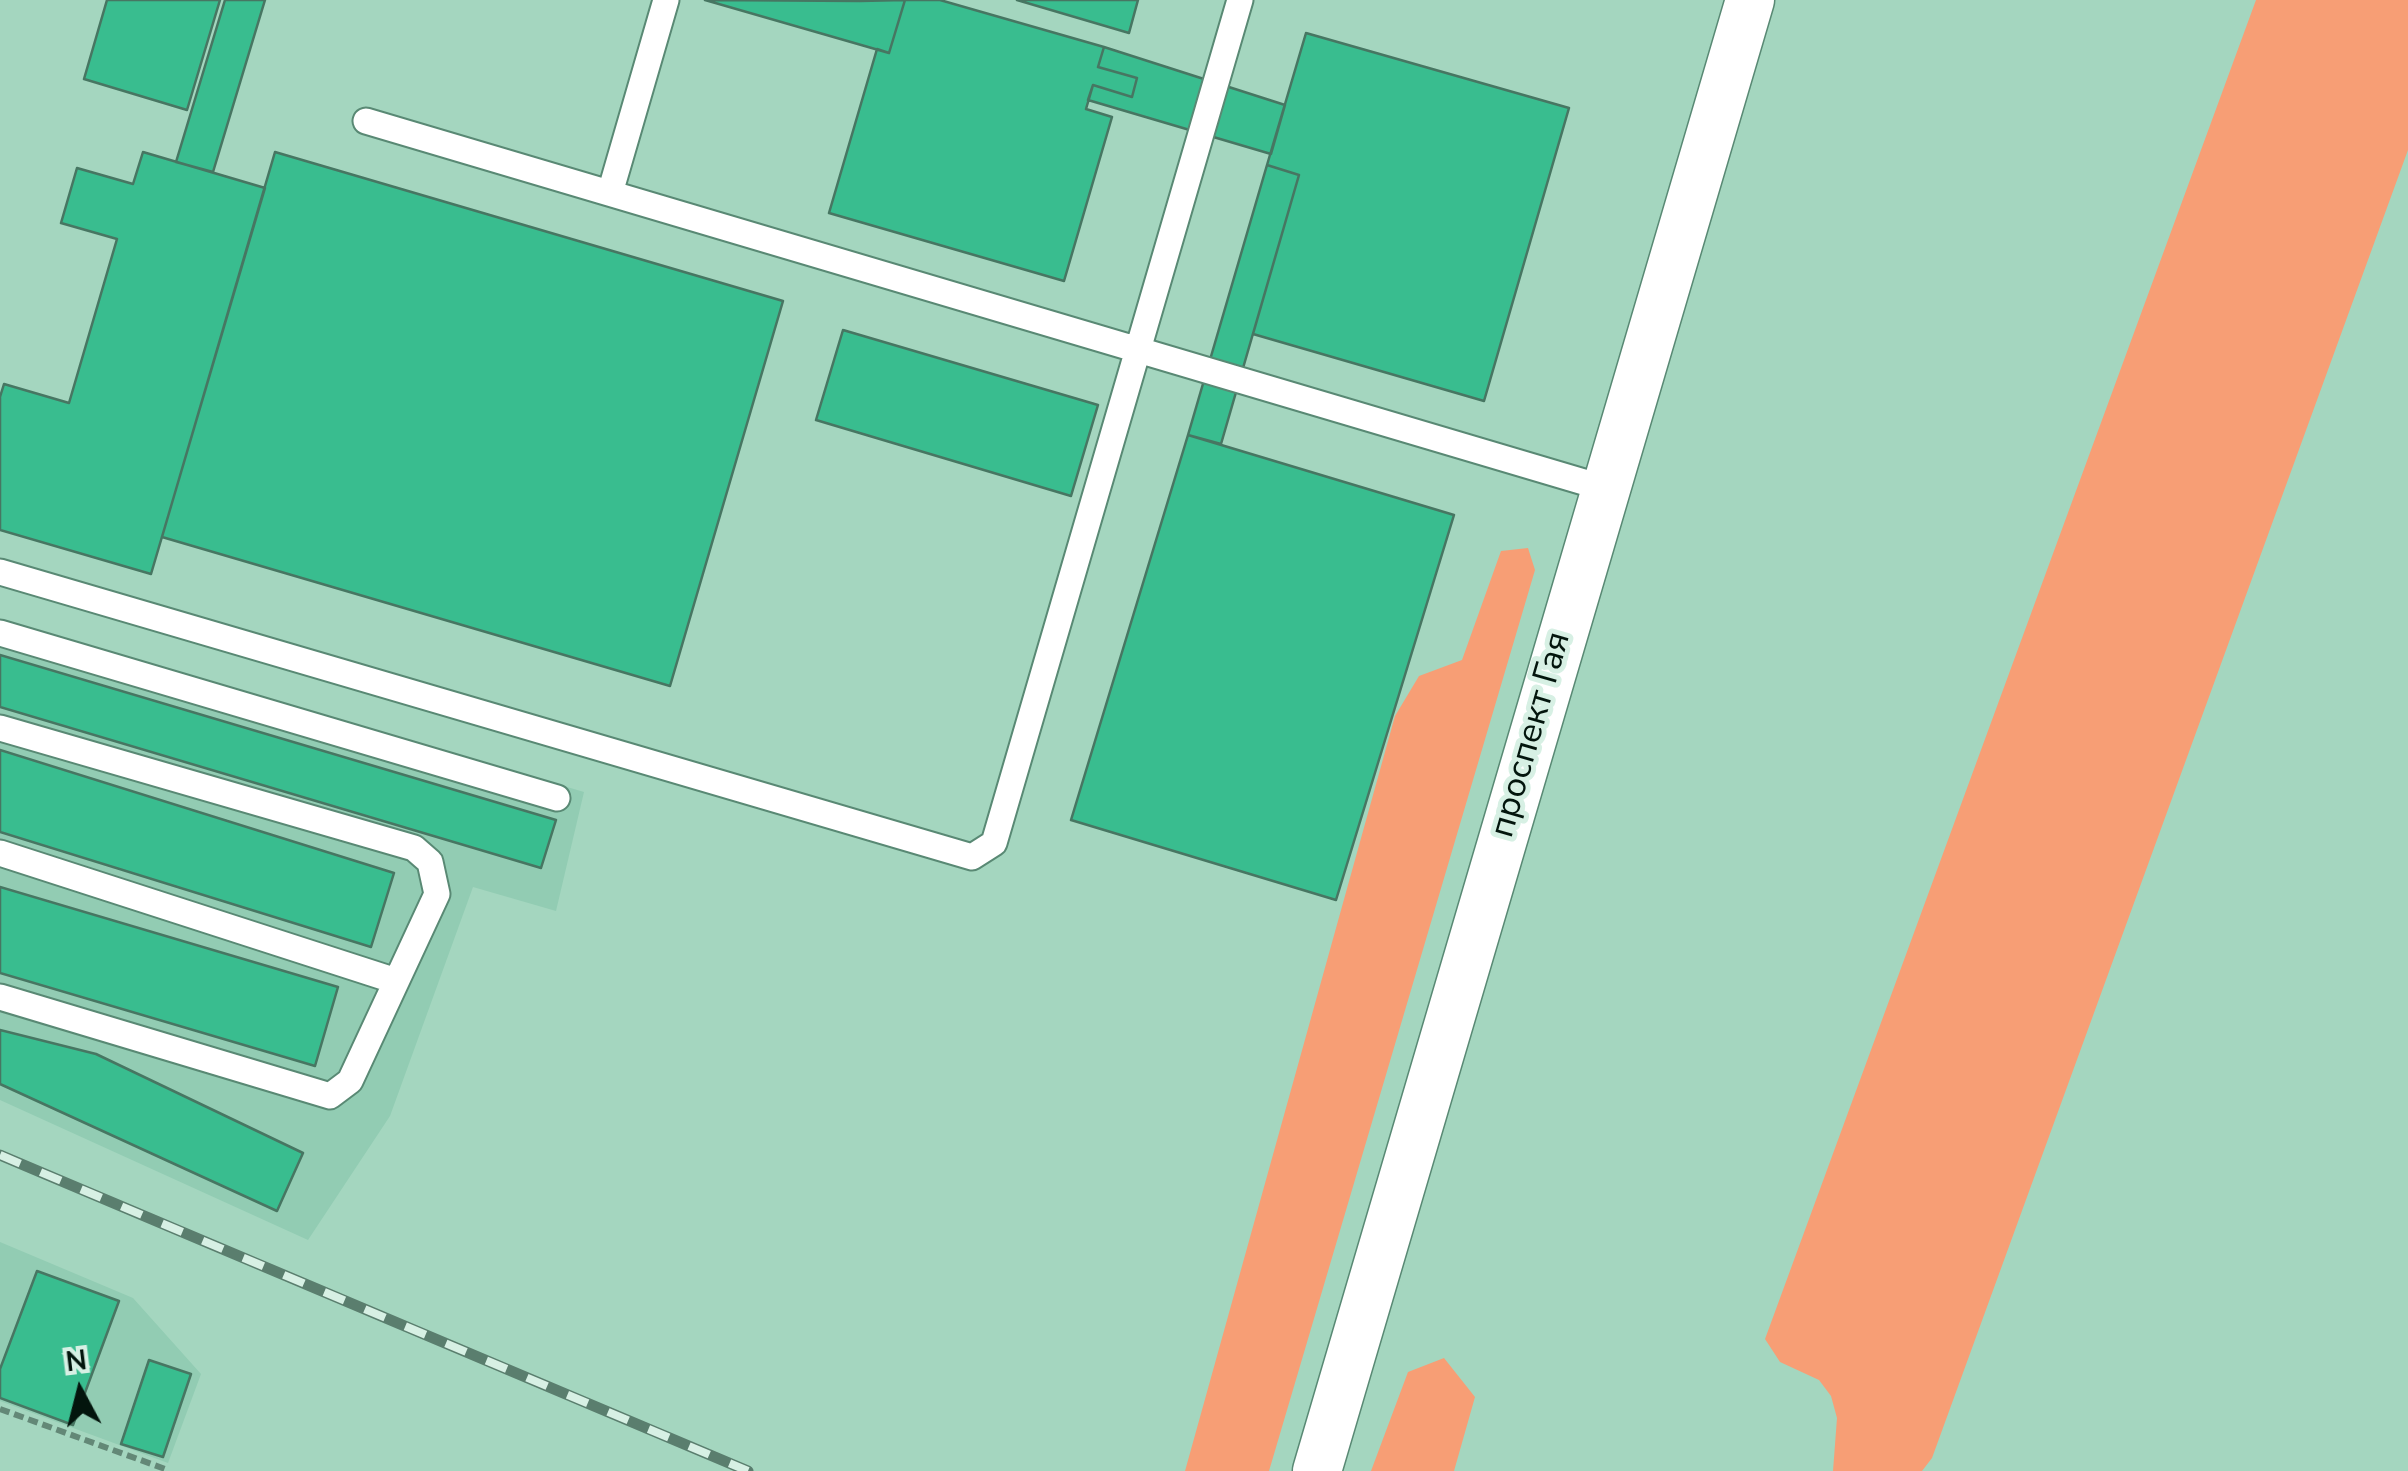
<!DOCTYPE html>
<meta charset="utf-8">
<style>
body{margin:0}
#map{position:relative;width:2408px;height:1471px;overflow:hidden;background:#a4d6bf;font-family:"Nunito Sans",sans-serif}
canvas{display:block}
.north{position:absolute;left:30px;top:1341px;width:100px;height:100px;-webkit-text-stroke:8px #d7f0e4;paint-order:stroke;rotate:353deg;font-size:28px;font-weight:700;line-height:40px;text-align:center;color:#03150d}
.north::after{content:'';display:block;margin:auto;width:35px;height:45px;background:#03150d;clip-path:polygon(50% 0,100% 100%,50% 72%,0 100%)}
</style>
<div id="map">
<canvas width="2408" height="1471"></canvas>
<div class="north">N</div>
</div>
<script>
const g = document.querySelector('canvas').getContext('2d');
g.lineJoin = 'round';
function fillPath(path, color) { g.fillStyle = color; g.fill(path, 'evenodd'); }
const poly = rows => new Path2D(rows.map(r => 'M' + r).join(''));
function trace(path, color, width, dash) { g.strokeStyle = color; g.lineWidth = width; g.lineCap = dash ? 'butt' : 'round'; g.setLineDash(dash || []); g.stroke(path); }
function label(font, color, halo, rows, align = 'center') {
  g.font = font + ' "Nunito Sans",sans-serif'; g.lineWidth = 10; g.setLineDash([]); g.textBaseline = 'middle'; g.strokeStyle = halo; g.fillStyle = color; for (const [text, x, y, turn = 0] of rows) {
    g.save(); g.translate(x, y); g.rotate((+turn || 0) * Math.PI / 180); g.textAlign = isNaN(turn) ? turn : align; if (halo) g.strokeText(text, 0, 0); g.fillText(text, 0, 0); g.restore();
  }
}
const built = poly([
 [0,619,584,792,556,911,473,887,390,1116,308,1240,0,1100],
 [0,1242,133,1298,201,1374,168,1463,0,1401]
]);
const green = poly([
 [2256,0,2408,0,2408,150,1932,1458,1922,1471,1833,1471,1837,1418,1831,1396,1819,1380,1780,1362,1765,1339],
 [1528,548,1535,570,1269,1471,1185,1471,1395,716,1419,676,1462,660,1501,551],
 [1444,1358,1475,1397,1454,1471,1371,1471,1408,1372]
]);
const building = poly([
 [107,0,220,0,187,110,84,79,107,0],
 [225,0,265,0,213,172,176,162,225,0],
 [705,0,860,1,905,0,889,53,705,0],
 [905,0,940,0,1104,47,1098,67,1137,78,1132,97,1093,85,1086,109,1112,117,1064,281,829,213,877,49,889,53,905,0],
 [1017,0,1138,0,1129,33,1017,0],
 [1306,33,1569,108,1484,401,1253,334,1299,175,1267,165,1306,33],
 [1104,47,1285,105,1271,154,1088,100,1093,85,1132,97,1137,78,1098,67,1104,47],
 [143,152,265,188,151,574,0,530,0,397,4,384,69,403,117,239,61,223,77,168,133,184,143,152],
 [275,152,783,301,670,686,162,537,275,152],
 [1267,165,1299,175,1221,444,1188,435,1267,165],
 [843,330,1098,405,1071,496,816,420,843,330],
 [1188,435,1454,515,1336,900,1071,820,1188,435],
 [0,655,556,820,541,868,0,707,0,655],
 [0,750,394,873,371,947,0,832,0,750],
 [0,887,338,987,315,1066,0,973,0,887],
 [0,1030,96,1054,303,1153,277,1211,0,1084,0,1030],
 [37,1271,119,1301,73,1425,0,1398,0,1369,37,1271],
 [149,1360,191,1374,163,1457,121,1444,149,1360]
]);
const path = poly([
 [0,1409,168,1470]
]);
const service = poly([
 [366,121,1604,488],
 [610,193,666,0],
 [0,572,972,857,994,843,1240,0],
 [0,633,557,798],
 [0,728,414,848,430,862,437,894,350,1081,330,1096,0,997],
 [0,853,396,981]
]);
const minor = poly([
 [1317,1471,1750,0]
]);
const rail = poly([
 [0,1155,748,1471]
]);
const streetNames = [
 ["проспект Гая",1532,735,-74]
];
fillPath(built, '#92ccb3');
fillPath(green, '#f79e75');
fillPath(building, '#39bd8f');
trace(building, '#477662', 2.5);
trace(service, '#598974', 29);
trace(minor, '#598974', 51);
trace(path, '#638877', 6, [10, 5]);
trace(service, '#fff', 25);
trace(minor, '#fff', 48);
trace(rail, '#5a7e6e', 11);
trace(rail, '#d7f0e4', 8, [22]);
label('35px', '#03150d', '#d7f0e4', streetNames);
</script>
